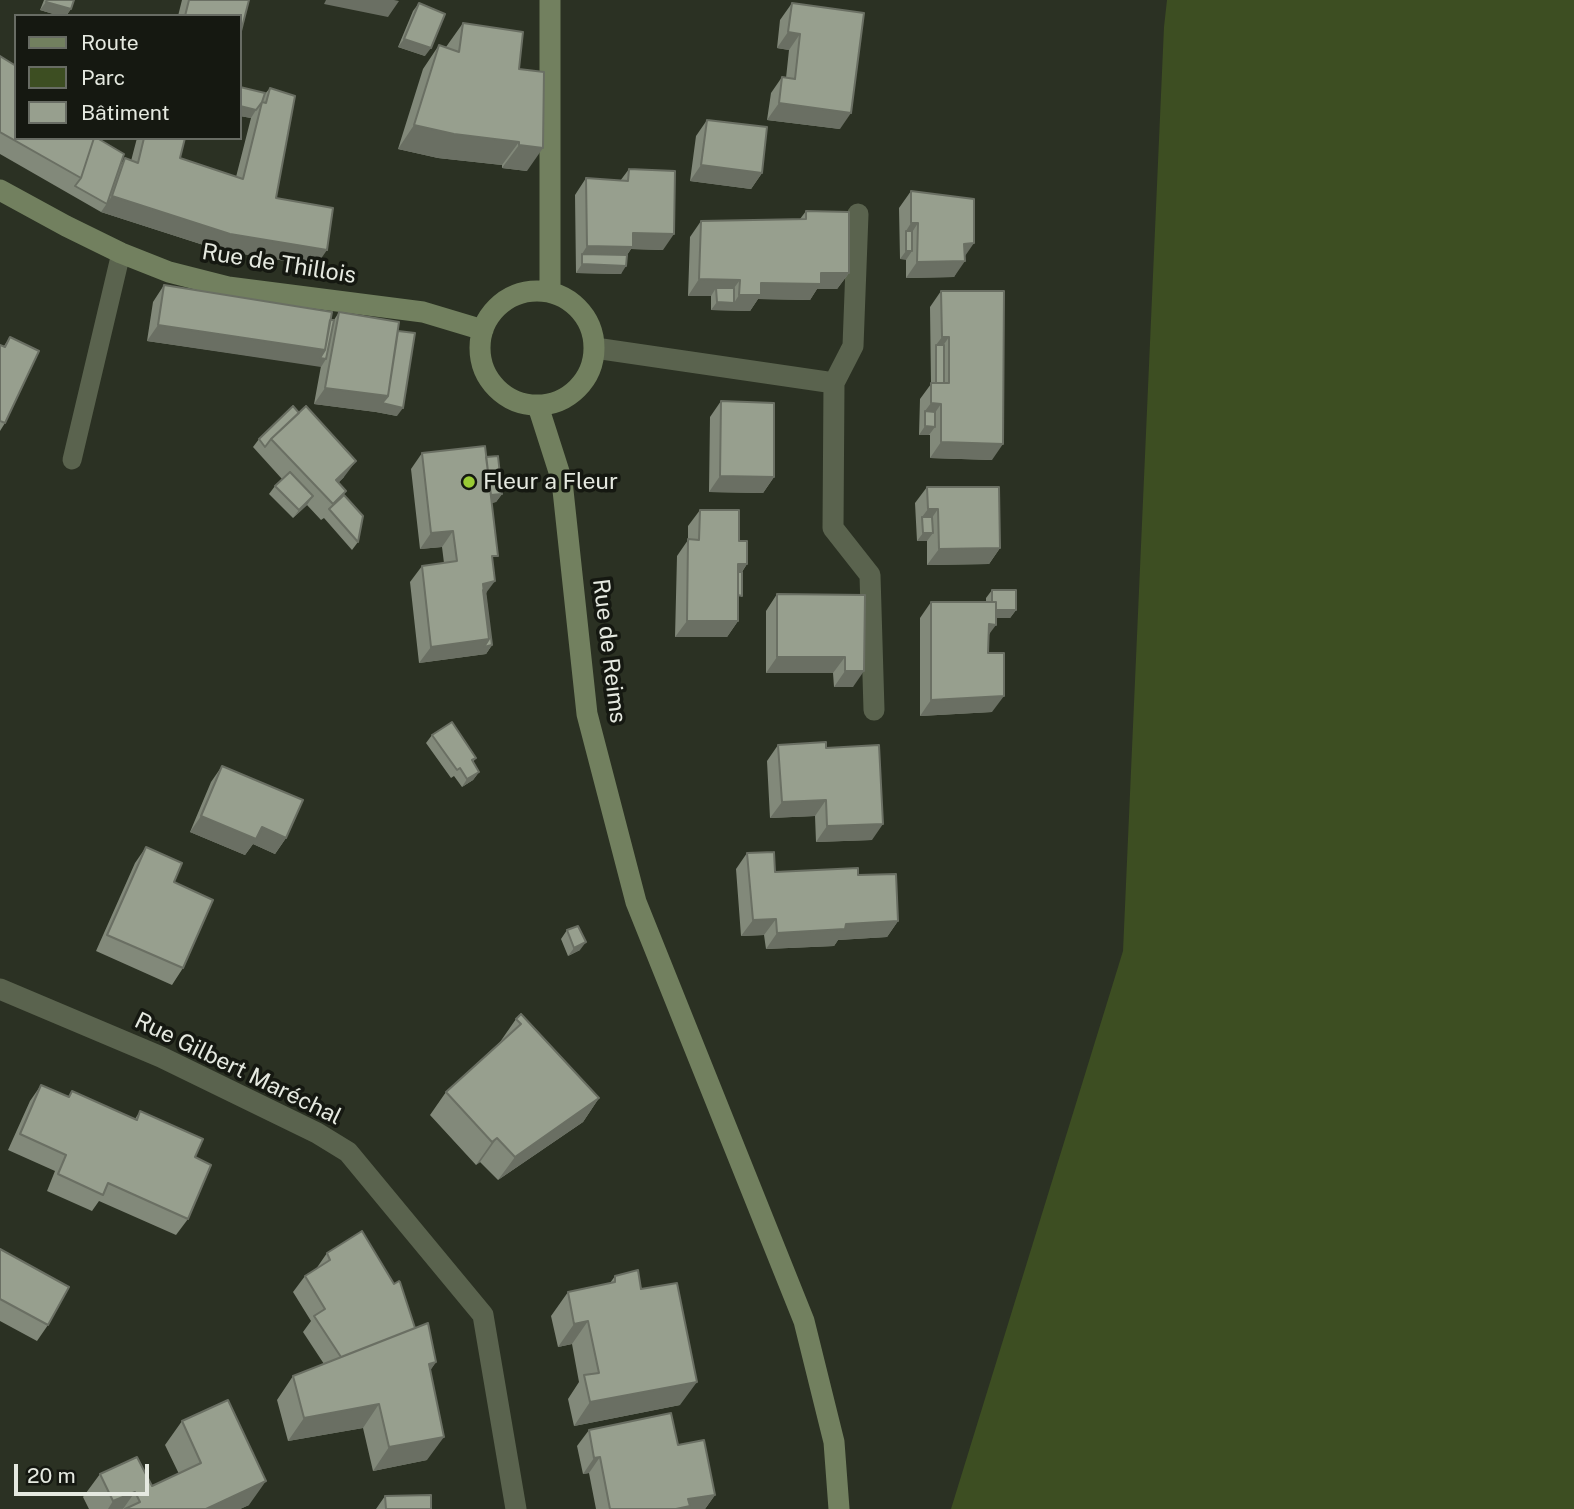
<!DOCTYPE html>
<meta charset="utf-8">
<style>
body{margin:0}
#map{position:relative;width:1574px;height:1509px;overflow:hidden;background:#2b3123;font-family:"Public Sans",sans-serif}
canvas{display:block}
.legend{position:absolute;left:14px;top:14px;width:228px;height:126px;box-sizing:border-box;background:#151811;border:2px solid #686c64;margin:0;padding:9px 12px;list-style:none;font-size:21px;color:#e5e9e0}
.legend li{display:flex;align-items:center;gap:14px;height:35px}
.legend b{width:35px;border:2px solid #686c64}
.scale{position:absolute;left:14px;top:1464px;width:135px;height:32px;box-sizing:border-box;border:4px solid #e5e9e0;border-top:0;padding-left:9px;font-size:21px;line-height:24px;white-space:nowrap;color:#e5e9e0;-webkit-text-stroke:5px #151811;paint-order:stroke}
</style>
<div id="map">
<canvas width="1574" height="1509"></canvas>
<ul class="legend">
<li><b style="height:9px;background:#72805f"></b>Route</li>
<li><b style="height:19px;background:#3d4e22"></b>Parc</li>
<li><b style="height:19px;background:#979f8e"></b>Bâtiment</li>
</ul>
<div class="scale">20 m</div>
</div>
<script>
const g = document.querySelector('canvas').getContext('2d');
g.lineJoin = 'round';
function fillPath(path, color) { g.fillStyle = color; g.fill(path, 'evenodd'); }
const poly = rows => new Path2D(rows.map(r => 'M' + r).join(''));
function trace(path, color, width, dash) { g.strokeStyle = color; g.lineWidth = width; g.lineCap = dash ? 'butt' : 'round'; g.setLineDash(dash || []); g.stroke(path); }
function label(font, color, halo, rows, align = 'center') {
  g.font = font + ' "Public Sans",sans-serif'; g.lineWidth = 7; g.setLineDash([]); g.textBaseline = 'middle'; g.strokeStyle = halo; g.fillStyle = color; for (const [text, x, y, turn = 0] of rows) {
    g.save(); g.translate(x, y); g.rotate((+turn || 0) * Math.PI / 180); g.textAlign = isNaN(turn) ? turn : align; if (halo) g.strokeText(text, 0, 0); g.fillText(text, 0, 0); g.restore();
  }
}
const green = poly([
 [1167,0,1574,0,1574,1509,951,1509,1123,951,1164,27]
]);
const lane = poly([
 [72,460,121,253]
]);
const street = poly([
 [595,348,834,383,833,528,870,575,874,710],
 [834,383,853,346,858,214],
 [0,989,161,1057,317,1133,348,1152,483,1315,516,1509]
]);
const secondary = poly([
 [0,190,66,226,121,253,169,272,228,287,423,312,483,330],
 '480 348a57 57 0 1 1 114 0a57 57 0 1 1-114 0Z',
 [550,292,550,0],
 [538,406,562,481,587,714,636,902,804,1321,834,1442,839,1509]
]);
const wall = poly([
 [44,0,74,0,71,9,66,16,60,16,40,10],
 [182,0,249,0,240,16,178,16],
 [419,3,425,56,398,47,413,11],
 [792,3,840,129,767,120,771,93,782,77,786,78,789,50,777,48,780,20],
 [463,23,519,69,527,171,502,168,502,165,438,158,398,149,423,69,439,45,446,47],
 [0,56,120,166,125,158,131,161,137,138,185,138,180,158,236,177,251,118,240,116,240,87,264,95,270,88,276,198,316,266,219,250,101,212,0,154],
 [707,120,762,173,751,189,690,181,696,136],
 [629,169,663,250,631,249,627,255,621,274,576,273,575,195,586,178,620,181],
 [911,191,965,256,954,277,906,278,906,259,900,259,899,208],
 [806,211,849,273,837,289,817,289,810,300,758,299,750,311,711,310,711,296,688,296,690,237,701,221,800,219],
 [164,285,330,320,334,320,339,312,398,331,397,416,376,412,314,404,321,366,147,341,153,302],
 [941,291,992,460,930,458,930,435,919,435,920,399,931,384,930,307],
 [10,337,5,423,0,431,0,345,4,346],
 [721,401,774,477,763,493,709,492,710,417],
 [293,406,344,477,338,483,340,500,358,542,352,550,324,518,321,520,307,505,293,518,269,494,275,486,282,479,253,447,259,439],
 [422,453,486,457,502,494,496,502,492,503,493,563,486,594,492,645,486,654,419,663,410,582,422,566,444,563,442,547,420,549,411,469],
 [927,487,1000,548,989,564,927,565,927,541,917,541,915,503],
 [700,510,739,541,747,564,742,572,738,600,738,621,727,637,675,637,677,556,688,540,688,526],
 [992,590,1016,610,1010,618,996,618,989,635,988,653,992,712,920,716,920,618,931,602,986,602,986,598],
 [777,594,865,595,853,687,834,687,833,673,766,673,766,611],
 [432,735,476,758,473,762,479,772,473,780,462,787,454,776,451,778,426,743],
 [778,745,826,748,872,840,816,842,815,816,770,818,767,761],
 [222,766,286,838,275,854,253,844,245,855,190,832,211,782],
 [146,847,174,882,183,968,172,985,96,951,135,863],
 [747,853,775,872,858,875,898,921,887,937,838,940,834,946,766,949,764,935,741,936,736,869],
 [567,930,580,950,568,956,561,939],
 [516,1019,599,1098,583,1122,498,1180,480,1162,476,1165,430,1115,446,1092,500,1042],
 [41,1085,68,1097,72,1091,135,1119,140,1111,195,1157,188,1219,176,1235,99,1201,92,1211,47,1191,55,1171,8,1150,30,1101],
 [0,1249,48,1325,37,1341,0,1321],
 [327,1253,415,1328,436,1362,430,1370,427,1460,373,1471,363,1428,288,1441,277,1400,293,1376,324,1364,303,1332,311,1321,293,1292,305,1276,316,1269],
 [615,1276,641,1289,680,1405,574,1426,568,1399,579,1382,572,1344,558,1347,551,1316,568,1292,610,1283],
 [182,1421,249,1505,240,1509,89,1509,83,1497,100,1474,152,1486,179,1474,165,1445],
 [589,1430,678,1445,715,1495,705,1509,596,1509,589,1473,583,1474,577,1446],
 [385,1496,431,1509,376,1509]
]);
const shadedWall = poly([
 [326,0,394,0,399,1,388,17,324,4],
 [46,2,71,9,66,16,60,16,40,10],
 [788,32,800,34,789,50,777,48],
 [404,39,431,48,425,56,398,47],
 [779,103,851,113,840,129,767,120],
 [240,106,256,110,251,118,240,116],
 [414,125,519,142,502,165,438,158,398,149],
 [519,145,543,148,527,171,502,168],
 [701,165,762,173,751,189,690,181],
 [112,196,327,250,316,266,219,250,101,212],
 [911,223,918,223,907,240,906,231],
 [633,233,674,234,663,250,631,249,621,264,582,254,587,246],
 [974,243,963,259,964,244],
 [906,251,912,251,906,260,900,259],
 [965,261,954,277,906,278,917,262],
 [582,264,626,266,621,274,576,273],
 [821,273,849,273,837,289,817,289,810,300,758,299,750,311,711,310,717,302,734,303,739,295,761,283],
 [699,279,740,280,728,296,716,288,711,296,688,296],
 [158,325,325,350,326,359,321,367,147,341],
 [942,337,949,337,938,353,936,345],
 [325,388,388,396,403,408,397,416,376,412,314,404],
 [931,403,941,404,930,420,925,411],
 [925,426,935,427,929,435,919,435],
 [941,442,1003,444,992,460,930,458],
 [356,461,344,477,325,496,336,480],
 [720,476,774,477,763,493,709,492],
 [502,494,496,502,479,504,484,496],
 [313,496,307,505,293,518,299,510],
 [928,509,938,509,927,525,922,517],
 [453,531,442,547,420,549,431,533],
 [923,533,933,533,927,541,917,541],
 [1000,548,989,564,927,565,939,549],
 [738,564,747,564,736,580],
 [495,581,483,597,483,584],
 [992,610,1016,610,1010,618,986,618],
 [687,621,738,621,727,637,675,637],
 [989,624,996,625,984,641],
 [489,639,492,645,486,654,419,663,431,647],
 [777,657,845,657,833,673,766,673],
 [845,671,864,671,853,687,834,687],
 [1004,696,992,712,920,716,931,700],
 [479,772,473,780,462,787,467,779],
 [826,800,815,816,770,818,782,802],
 [201,816,262,827,286,838,275,854,253,844,245,855,190,832],
 [883,824,872,840,816,842,827,826],
 [776,919,764,935,741,936,753,920],
 [898,921,887,937,838,940,834,946,766,949,777,933,846,924],
 [586,942,580,950,568,956,574,948],
 [599,1098,583,1122,498,1180,515,1157],
 [497,1138,480,1162,476,1165,492,1142],
 [588,1321,572,1344,558,1347,574,1324],
 [436,1362,420,1386,429,1364],
 [697,1382,680,1405,574,1426,590,1402],
 [379,1404,363,1428,288,1441,304,1418],
 [444,1437,427,1460,373,1471,389,1447],
 [600,1457,589,1473,583,1474,594,1458],
 [266,1481,249,1505,240,1509,206,1509],
 [135,1492,123,1509,108,1509,113,1501],
 [715,1495,705,1509,676,1509,688,1499]
]);
const building = poly([
 [47,0,74,0,71,9,46,2,47,0],
 [189,0,249,0,240,35,240,16,185,16,189,0],
 [419,3,445,14,431,48,404,39,419,3],
 [792,3,864,13,851,113,779,103,782,77,795,79,800,34,788,32,792,3],
 [463,23,523,32,519,69,544,72,543,148,519,145,519,142,454,134,414,125,439,45,459,52,463,23],
 [0,56,16,66,16,138,94,138,81,178,0,132,0,56],
 [240,87,265,93,262,102,256,110,240,106,240,87],
 [270,88,295,96,276,198,333,208,327,250,230,234,112,196,125,158,138,163,144,138,185,138,180,158,243,179,262,102,266,103,270,88],
 [707,120,767,127,762,173,701,165,707,120],
 [94,138,97,138,124,154,107,204,75,186,81,178,94,138],
 [629,169,675,171,674,234,633,233,633,247,587,246,586,178,628,181,629,169],
 [911,191,974,199,974,243,964,244,965,261,917,262,918,223,911,223,911,191],
 [806,211,849,212,849,273,821,273,821,284,761,283,761,295,739,295,740,280,699,279,701,221,806,219,806,211],
 [906,231,912,231,912,251,906,251,906,231],
 [582,254,627,255,626,266,582,264,582,254],
 [164,285,332,312,325,350,158,325,164,285],
 [716,288,734,288,734,303,717,302,716,288],
 [941,291,1004,291,1003,444,941,442,941,404,931,403,931,383,949,383,949,337,942,337,941,291],
 [339,312,399,322,388,396,325,388,339,312],
 [330,320,334,320,326,359,320,358,325,350,330,320],
 [398,331,415,333,403,408,382,403,388,396,398,331],
 [10,337,39,351,5,423,0,421,0,345,5,347,10,337],
 [936,345,944,345,944,383,936,383,936,345],
 [721,401,774,403,774,477,720,476,721,401],
 [293,406,299,413,271,439,265,447,259,439,293,406],
 [306,406,356,461,336,480,346,491,333,504,271,439,306,406],
 [925,411,935,412,935,427,925,426,925,411],
 [485,446,498,556,492,556,495,581,483,584,489,639,431,647,422,566,457,561,453,531,431,533,422,453,485,446],
 [498,456,502,494,491,495,486,457,498,456],
 [290,472,313,496,299,510,275,486,290,472],
 [927,487,999,487,1000,548,939,549,938,509,928,509,927,487],
 [344,495,363,516,358,542,329,509,344,495],
 [700,510,739,510,739,541,747,541,747,564,738,564,738,621,687,621,688,539,699,540,700,510],
 [922,517,932,517,933,533,923,533,922,517],
 [738,572,742,572,742,596,738,595,738,572],
 [483,590,485,590,492,645,484,647,489,639,483,590],
 [992,590,1016,590,1016,610,996,610,996,602,992,602,992,590],
 [777,594,865,595,864,671,845,671,845,657,777,657,777,594],
 [931,602,996,602,996,625,989,624,988,653,1004,653,1004,696,931,700,931,602],
 [452,722,476,758,472,760,479,772,467,779,460,768,457,770,432,735,452,722],
 [826,742,826,748,879,745,883,824,827,826,826,800,782,802,778,745,826,742],
 [222,766,303,800,286,838,262,827,256,839,201,816,222,766],
 [146,847,182,863,174,882,213,900,183,968,107,935,146,847],
 [774,852,775,872,858,868,858,875,896,874,898,921,846,924,845,929,777,933,776,919,753,920,747,853,774,852],
 [578,926,586,942,574,948,567,930,578,926],
 [521,1014,599,1098,515,1157,497,1138,492,1142,446,1092,521,1024,516,1019,521,1014],
 [41,1085,69,1097,72,1091,137,1120,140,1111,203,1139,195,1157,211,1165,188,1219,108,1183,103,1195,58,1174,66,1155,20,1134,41,1085],
 [362,1231,394,1284,399,1281,400,1282,415,1328,341,1357,314,1316,325,1309,305,1276,330,1260,327,1253,362,1231],
 [0,1249,69,1287,48,1325,0,1299,0,1249],
 [638,1270,641,1289,677,1283,697,1382,590,1402,584,1375,599,1373,588,1321,574,1324,568,1292,615,1282,615,1276,638,1270],
 [428,1323,436,1362,429,1364,444,1437,389,1447,379,1404,304,1418,293,1376,428,1323],
 [228,1400,266,1481,206,1509,125,1509,140,1502,135,1492,113,1501,100,1474,137,1457,152,1486,201,1463,182,1421,228,1400],
 [671,1413,678,1445,704,1440,715,1495,688,1499,690,1506,676,1509,610,1509,600,1457,594,1458,589,1430,671,1413],
 [431,1495,431,1509,386,1509,385,1496,431,1495]
]);
const markers = [
 [469,482,7,"#99cb35"]
];
const streetNames = [
 ["Rue de Thillois",279,264,9],
 ["Rue de Reims",609,651,83],
 ["Rue Gilbert Maréchal",238,1069,26]
];
const poiNames = [
 ["Fleur a Fleur",483,482]
];
fillPath(green, '#3d4e22');
trace(lane, '#5a634e', 19);
trace(street, '#5a634e', 21);
trace(secondary, '#72805f', 21);
fillPath(wall, '#82897a');
fillPath(shadedWall, '#6a6f63');
fillPath(building, '#979f8e');
trace(building, '#6a6f63', 2);
for (const [x, y, r, color] of markers) { const dot = new Path2D(); dot.arc(x, y, r, 0, 2 * Math.PI); g.fillStyle = color; g.fill(dot); trace(dot, '#151811', 2.5); }
label('23px', '#e5e9e0', '#151811', streetNames);
label('23px', '#e5e9e0', '#151811', poiNames, 'left');
</script>
